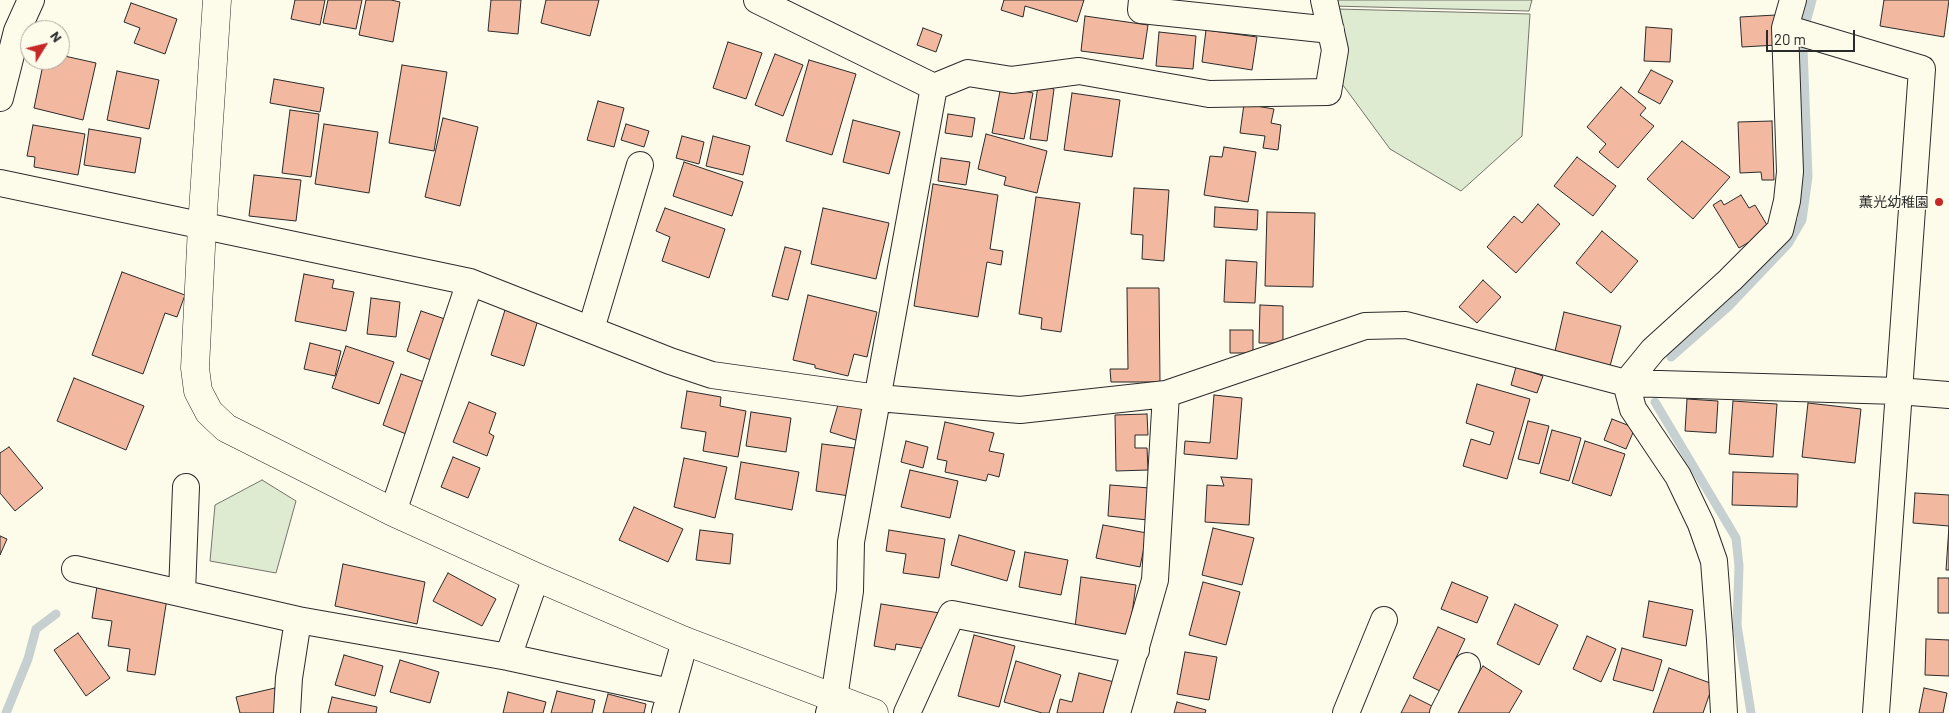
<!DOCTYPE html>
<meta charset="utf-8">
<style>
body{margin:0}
#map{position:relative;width:1949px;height:713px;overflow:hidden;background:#fdfbea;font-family:Barlow,sans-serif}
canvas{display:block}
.north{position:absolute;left:20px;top:20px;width:50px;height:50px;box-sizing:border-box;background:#fdfbea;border:1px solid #a9a89e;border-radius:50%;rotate:54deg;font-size:14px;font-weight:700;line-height:20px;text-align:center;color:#2b2b2b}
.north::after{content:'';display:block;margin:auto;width:18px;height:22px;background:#c62828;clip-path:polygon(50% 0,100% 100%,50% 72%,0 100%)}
.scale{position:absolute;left:1766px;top:30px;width:89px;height:22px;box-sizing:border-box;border:2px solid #2b2b2b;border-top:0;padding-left:6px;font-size:15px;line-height:18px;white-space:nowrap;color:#2b2b2b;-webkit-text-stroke:4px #fdfbea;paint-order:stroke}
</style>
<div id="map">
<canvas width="1949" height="713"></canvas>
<div class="north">N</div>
<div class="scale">20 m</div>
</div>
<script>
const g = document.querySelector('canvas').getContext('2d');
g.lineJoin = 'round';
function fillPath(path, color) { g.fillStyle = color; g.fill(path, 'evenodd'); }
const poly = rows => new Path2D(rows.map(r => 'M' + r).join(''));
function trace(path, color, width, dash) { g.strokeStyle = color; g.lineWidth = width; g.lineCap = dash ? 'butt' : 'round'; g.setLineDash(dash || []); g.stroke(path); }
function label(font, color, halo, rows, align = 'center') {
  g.font = font + ' Barlow,"Noto Sans JP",sans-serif'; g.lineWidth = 4; g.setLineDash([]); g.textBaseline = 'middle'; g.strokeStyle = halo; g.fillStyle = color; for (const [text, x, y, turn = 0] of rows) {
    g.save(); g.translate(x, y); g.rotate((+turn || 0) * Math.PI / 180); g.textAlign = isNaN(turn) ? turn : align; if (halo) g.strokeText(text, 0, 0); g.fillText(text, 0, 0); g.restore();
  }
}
const green = poly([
 [1331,0,1532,0,1529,11,1332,6,1331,0],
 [1337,9,1530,14,1522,136,1461,191,1390,149,1337,77,1337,9],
 [262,480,296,501,276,573,210,561,215,505,262,480]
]);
const stream = poly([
 [1806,22,1812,0],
 [1671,357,1730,305,1788,244,1802,220,1808,177,1803,49],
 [1655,402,1736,538,1739,566,1737,625,1751,713],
 [6,713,28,659,36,629,56,614]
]);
const building = poly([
 [295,0,325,0,320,25,291,19,295,0],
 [328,0,362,0,356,29,323,23,328,0],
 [366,0,391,0,400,2,393,42,359,35,366,0],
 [491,0,521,0,518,34,488,31,491,0],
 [546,0,599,0,590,36,541,23,546,0],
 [1004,0,1084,0,1077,22,1025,6,1023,17,1001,10,1004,0],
 [1884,0,1949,0,1944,37,1880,26,1884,0],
 [131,3,177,19,165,54,134,43,140,28,124,22,131,3],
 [1776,15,1777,45,1742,47,1740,17,1776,15],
 [1085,16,1148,25,1143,59,1081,51,1085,16],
 [1646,27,1672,29,1670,62,1644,61,1646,27],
 [923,28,942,35,936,52,917,45,923,28],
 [1206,30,1257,37,1252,70,1202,62,1206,30],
 [1159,32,1196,36,1193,69,1156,66,1159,32],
 [728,42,762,53,746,99,713,88,728,42],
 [775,54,803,65,783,116,755,105,775,54],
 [60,55,96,63,83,120,34,108,44,60,60,60,60,55],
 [809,60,856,74,832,155,786,141,809,60],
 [402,65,447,72,434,151,389,143,402,65],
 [1651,70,1673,81,1660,104,1638,92,1651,70],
 [117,71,159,80,149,129,107,120,117,71],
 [274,79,324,88,320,112,270,103,274,79],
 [1001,86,1033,93,1024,139,992,133,1001,86],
 [1038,86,1054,89,1047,141,1030,139,1038,86],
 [1621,87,1646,108,1640,115,1654,126,1618,168,1599,152,1606,144,1587,127,1621,87],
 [1072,93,1120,100,1112,157,1064,150,1072,93],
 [598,101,624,108,614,147,587,140,598,101],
 [1244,104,1274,109,1271,123,1281,125,1278,150,1263,148,1265,136,1240,133,1244,104],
 [290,110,319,114,311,177,282,173,290,110],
 [948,114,975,118,972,137,945,133,948,114],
 [443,118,478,127,460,206,425,197,443,118],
 [853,120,900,132,889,174,843,162,853,120],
 [1772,121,1774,180,1762,180,1761,172,1740,173,1738,122,1772,121],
 [324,124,378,132,369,193,315,184,324,124],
 [626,124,649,131,644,147,621,140,626,124],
 [33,125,85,134,78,175,34,167,35,157,27,156,33,125],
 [89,129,141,138,135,173,84,165,89,129],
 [986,134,1047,151,1037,193,1004,185,1006,177,978,169,986,134],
 [682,136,704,142,699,164,676,158,682,136],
 [713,136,750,146,743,175,706,166,713,136],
 [1682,141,1730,177,1693,219,1647,179,1682,141],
 [1224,147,1256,152,1248,202,1204,195,1210,156,1222,157,1224,147],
 [1577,157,1616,186,1593,216,1554,186,1577,157],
 [941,158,970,162,966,185,938,181,941,158],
 [684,162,743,182,732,216,673,196,684,162],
 [254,175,301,180,296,221,249,216,254,175],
 [933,184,998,195,990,249,1003,251,1001,265,987,262,978,317,914,306,933,184],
 [1134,188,1169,190,1164,261,1142,259,1143,235,1131,234,1134,188],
 [1741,195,1749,208,1755,205,1770,230,1739,248,1713,205,1721,200,1724,205,1741,195],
 [1036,197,1080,203,1061,332,1041,329,1042,318,1019,314,1036,197],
 [1538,204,1560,224,1516,273,1487,247,1514,216,1522,223,1538,204],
 [1215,207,1258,210,1257,230,1214,227,1215,207],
 [665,208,725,229,709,278,662,261,670,237,656,231,665,208],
 [823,208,889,223,876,279,811,264,823,208],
 [1267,212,1315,213,1313,287,1265,286,1267,212],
 [1602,231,1638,261,1611,293,1576,263,1602,231],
 [785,247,801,251,788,300,772,296,785,247],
 [1226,260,1257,262,1255,303,1224,302,1226,260],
 [122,272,185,295,177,317,165,313,143,374,92,355,122,272],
 [304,274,334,280,332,288,354,292,346,331,295,321,304,274],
 [1483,280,1501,297,1477,323,1459,307,1483,280],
 [1127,288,1159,288,1160,382,1111,382,1110,369,1128,369,1127,288],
 [808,295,877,312,867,357,854,354,848,376,815,368,815,365,793,360,808,295],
 [371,298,400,302,396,337,367,334,371,298],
 [1260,305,1283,306,1283,343,1259,343,1260,305],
 [505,310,538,320,524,366,491,355,505,310],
 [421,311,451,321,436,362,407,351,421,311],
 [1564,312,1621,326,1610,366,1555,351,1564,312],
 [1230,330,1253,330,1253,353,1230,353,1230,330],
 [310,343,341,351,335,376,304,369,310,343],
 [346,346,394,362,379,404,332,388,346,346],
 [1516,367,1543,376,1537,393,1511,385,1516,367],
 [401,374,433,385,414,437,383,425,401,374],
 [74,378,144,406,126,450,57,421,74,378],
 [1477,384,1530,399,1507,479,1463,466,1471,439,1490,445,1494,432,1466,423,1477,384],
 [687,391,721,397,720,406,746,411,738,457,703,451,706,432,681,428,687,391],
 [1214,395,1242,398,1237,459,1184,454,1185,441,1210,443,1214,395],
 [840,398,872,409,862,442,830,432,840,398],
 [1687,399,1718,401,1716,433,1685,431,1687,399],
 [1733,401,1777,404,1773,457,1729,454,1733,401],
 [469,402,496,413,489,433,494,436,487,456,453,442,469,402],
 [1808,403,1861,409,1855,463,1802,457,1808,403],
 [751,412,791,418,786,452,746,446,751,412],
 [1147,414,1148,435,1135,435,1135,448,1147,448,1148,470,1116,471,1115,415,1147,414],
 [1612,419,1635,428,1626,449,1604,440,1612,419],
 [1528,421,1549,426,1539,464,1518,459,1528,421],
 [945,422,994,433,989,451,1004,454,999,477,988,474,986,481,945,472,947,461,937,459,945,422],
 [1552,430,1581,438,1569,481,1540,473,1552,430],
 [906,441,928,447,923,468,901,462,906,441],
 [1585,441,1625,454,1611,496,1572,483,1585,441],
 [822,444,863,449,856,497,816,491,822,444],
 [9,447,43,488,15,511,0,493,0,453,9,447],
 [453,457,480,468,468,498,441,487,453,457],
 [684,458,727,467,715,518,674,507,684,458],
 [741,462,799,472,792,510,735,499,741,462],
 [910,470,958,481,950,518,901,507,910,470],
 [1733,472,1798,474,1797,507,1732,505,1733,472],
 [1221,477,1252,479,1249,525,1205,522,1207,485,1224,486,1221,477],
 [1110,485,1150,488,1148,520,1108,516,1110,485],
 [1915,493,1949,495,1949,570,1946,570,1949,526,1913,523,1915,493],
 [634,507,683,529,668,562,619,540,634,507],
 [1103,525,1147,533,1140,567,1096,558,1103,525],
 [1213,528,1254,538,1242,585,1202,575,1213,528],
 [700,530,733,534,730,564,696,560,700,530],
 [889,530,945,539,939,578,903,573,906,554,886,551,889,530],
 [959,535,1015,551,1007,581,951,565,959,535],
 [0,536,7,539,0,555,0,536],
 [1025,552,1068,560,1061,595,1019,587,1025,552],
 [343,564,425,582,417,624,335,606,343,564],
 [448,573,496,599,482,626,433,601,448,573],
 [1081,577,1136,585,1129,635,1075,627,1081,577],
 [1938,578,1949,578,1949,613,1938,613,1938,578],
 [98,580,168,592,155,675,127,671,130,649,108,646,112,621,92,618,98,580],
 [1203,582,1240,592,1226,645,1189,635,1203,582],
 [1452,582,1488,597,1477,623,1441,609,1452,582],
 [1649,601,1693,610,1686,646,1643,637,1649,601],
 [881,604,940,613,937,631,930,630,927,649,896,644,895,650,874,646,881,604],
 [1515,604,1558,625,1539,665,1497,644,1515,604],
 [1438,627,1465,639,1440,691,1413,678,1438,627],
 [78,633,110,678,86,696,54,650,78,633],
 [974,635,1015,646,999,707,958,696,974,635],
 [1587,636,1616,649,1601,682,1573,669,1587,636],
 [1926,639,1949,640,1949,676,1925,675,1926,639],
 [1622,648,1662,660,1653,691,1613,680,1622,648],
 [1185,652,1217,657,1209,700,1177,694,1185,652],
 [344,655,383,666,375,696,335,685,344,655],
 [400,660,439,672,430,703,390,692,400,660],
 [1016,661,1061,675,1049,713,1042,713,1004,702,1016,661],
 [1483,666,1522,691,1509,713,1453,713,1483,666],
 [1669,668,1713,684,1703,713,1653,713,1669,668],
 [1079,673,1122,684,1115,713,1057,713,1060,699,1072,702,1079,673],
 [275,688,280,713,240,713,236,697,275,688],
 [1924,688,1947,693,1943,713,1919,713,1924,688],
 [557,691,595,700,592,713,551,713,557,691],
 [508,692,546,702,543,713,503,713,508,692],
 [608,694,646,704,644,713,603,713,608,694],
 [1410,695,1434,707,1431,713,1401,713,1410,695],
 [332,697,377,707,376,713,328,713,332,697],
 [1177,702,1206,710,1205,713,1174,713,1177,702]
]);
const minor = poly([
 [757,0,934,87,851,542,850,591,834,698,829,713],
 [1142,0,1141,10,1331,30],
 [1785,28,1922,69,1876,713],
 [934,87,968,73,1012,80,1079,71,1209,94,1328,92,1335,50,1324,0],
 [0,98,17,31,31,0],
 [0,183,470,282,670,361,712,375,878,398,1020,410,1166,394,1365,326,1406,325,1626,383,1898,391,1949,395],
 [591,329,640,165],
 [1626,383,1653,350,1730,280,1780,230,1787,201,1790,172,1785,28,1793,0],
 [1626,383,1633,409,1678,476,1701,524,1714,561,1720,640,1724,713],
 [393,512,470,282],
 [75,569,298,620],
 [182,593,186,487],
 [508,657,670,692],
 [287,713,289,678,298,620,508,657,536,577],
 [665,713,685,641],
 [907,713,952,614,1136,650],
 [1117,713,1155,580,1166,394],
 [1346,713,1384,620],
 [1443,713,1467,666]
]);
const tertiary = poly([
 [217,0,202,227,195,368,198,391,209,412,226,428,393,512,536,577,685,641,874,713]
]);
const markers = [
 [1939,202,5,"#c62828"]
];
const poiNames = [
 ["薫光幼稚園",1929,202]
];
fillPath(green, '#deebd1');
trace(green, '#74746e', 1);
trace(stream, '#c7d0d0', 9);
fillPath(building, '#f2b8a0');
trace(building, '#2b2b2b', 1);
trace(minor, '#2b2b2b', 28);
trace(tertiary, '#2b2b2b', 29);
trace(minor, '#fdfbea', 26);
trace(tertiary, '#fdfbea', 28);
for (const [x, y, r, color] of markers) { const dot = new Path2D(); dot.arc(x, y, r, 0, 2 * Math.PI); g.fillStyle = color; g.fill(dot); trace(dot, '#fdfbea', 2); }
label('14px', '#2b2b2b', '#fdfbea', poiNames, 'right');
</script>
